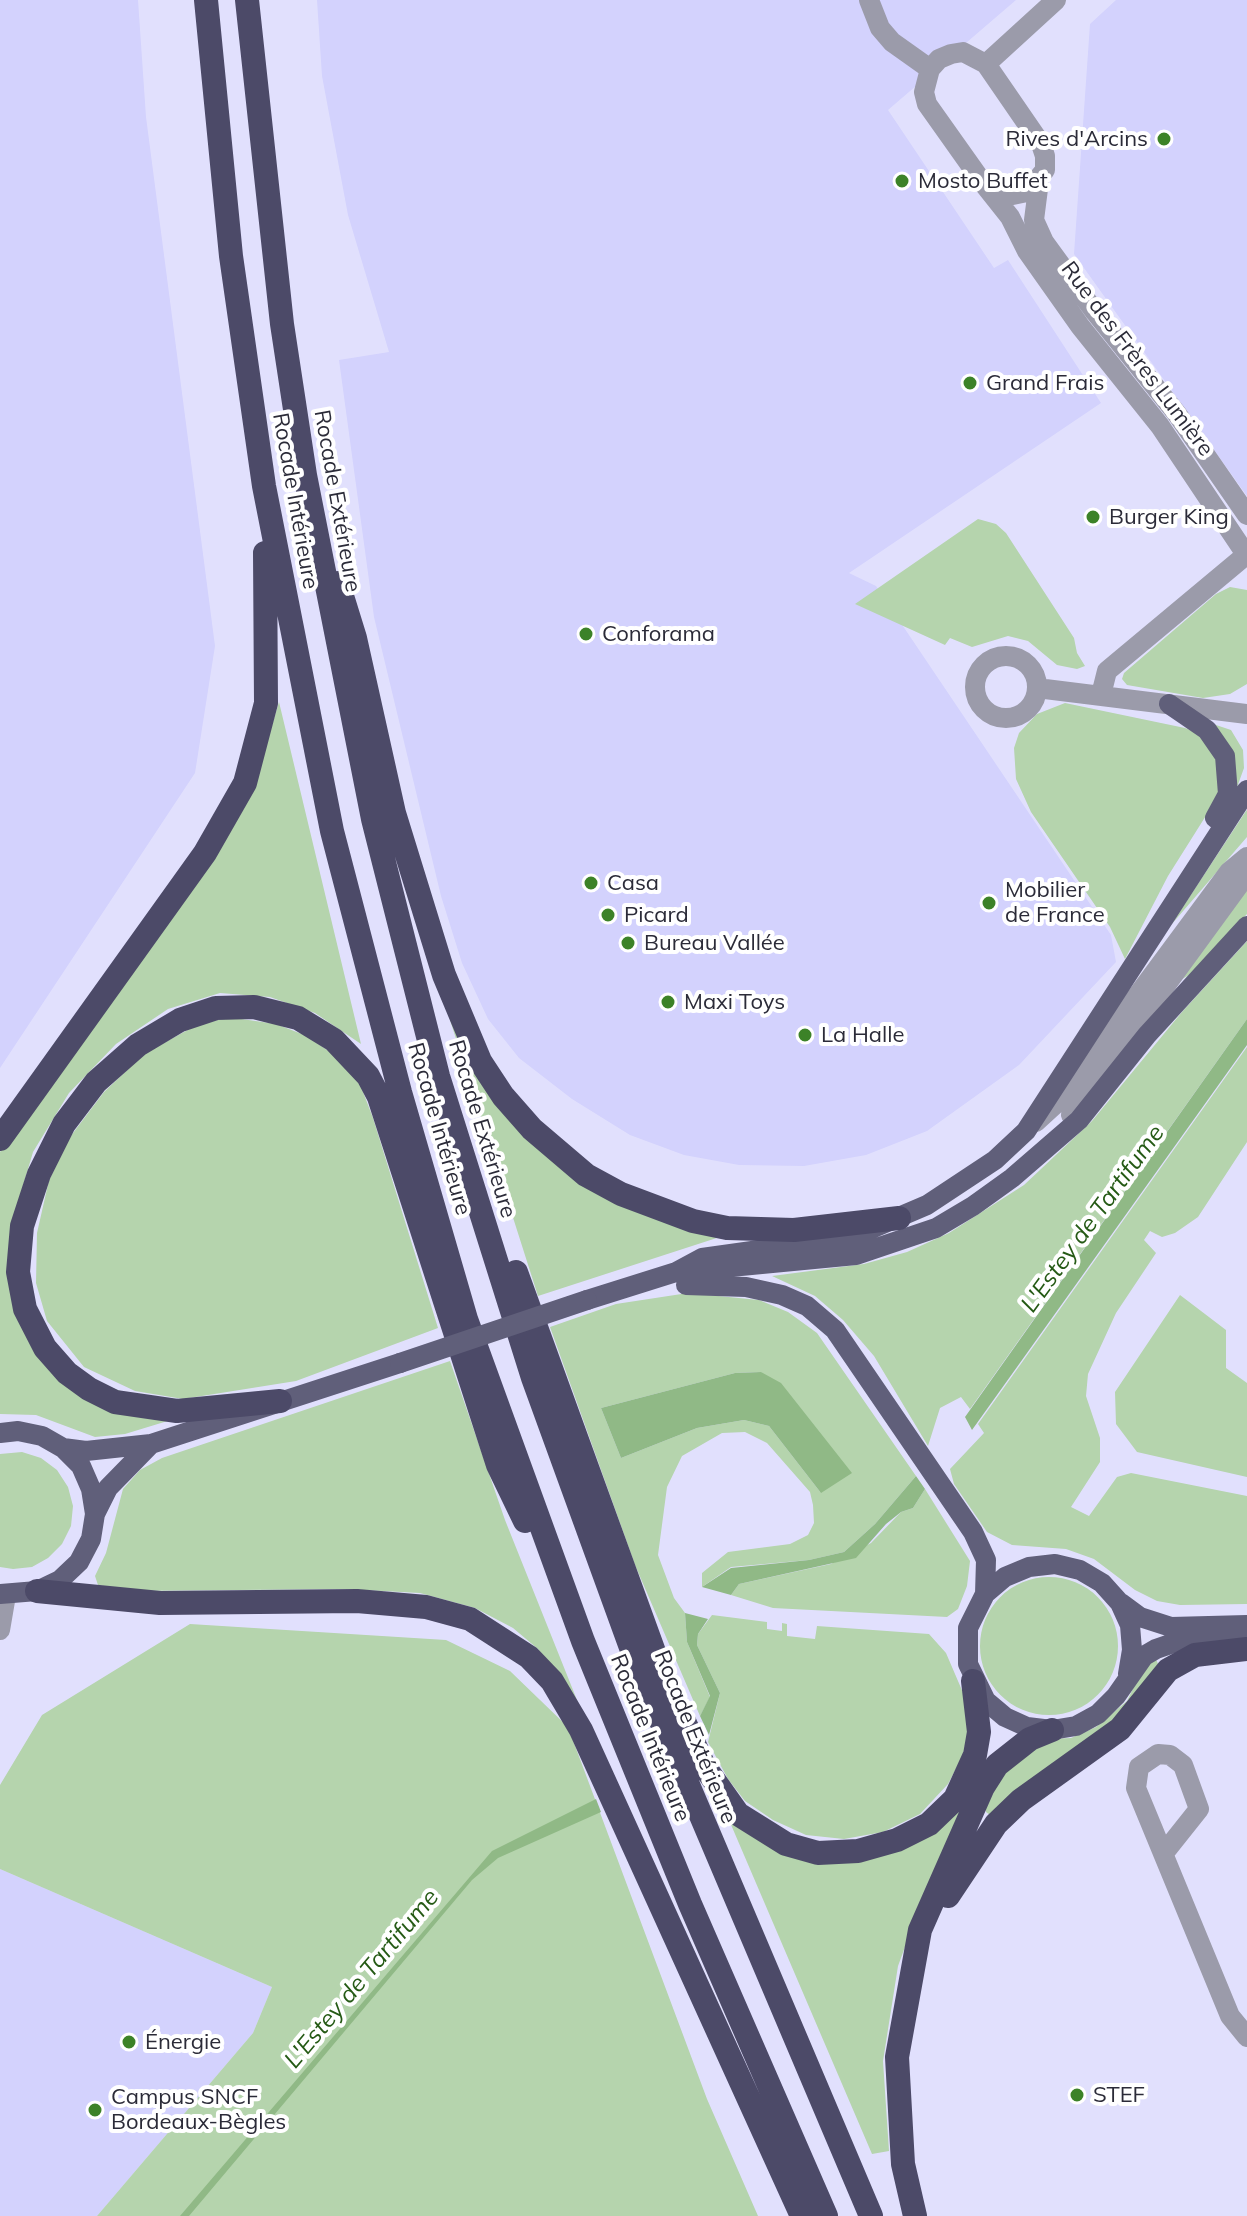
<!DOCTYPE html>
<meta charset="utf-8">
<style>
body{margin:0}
canvas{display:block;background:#e1e0fd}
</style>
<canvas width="1247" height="2216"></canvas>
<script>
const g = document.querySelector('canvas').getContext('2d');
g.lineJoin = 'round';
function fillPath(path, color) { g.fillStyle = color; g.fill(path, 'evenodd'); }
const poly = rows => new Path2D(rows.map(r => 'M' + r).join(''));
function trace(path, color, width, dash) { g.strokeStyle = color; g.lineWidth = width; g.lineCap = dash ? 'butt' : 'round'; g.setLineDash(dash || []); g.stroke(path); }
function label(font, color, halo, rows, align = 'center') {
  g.font = font + ' Mulish,sans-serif'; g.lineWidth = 8; g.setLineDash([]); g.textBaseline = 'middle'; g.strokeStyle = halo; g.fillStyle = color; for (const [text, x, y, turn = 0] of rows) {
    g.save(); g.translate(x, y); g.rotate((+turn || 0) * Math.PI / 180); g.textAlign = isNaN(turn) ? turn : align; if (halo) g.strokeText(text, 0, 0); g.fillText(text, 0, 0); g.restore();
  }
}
const built = poly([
 [0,0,138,0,146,117,215,646,195,773,0,1068],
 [317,0,1016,0,888,110,994,268,1008,260,1101,403,849,573,876,586,1111,935,1116,962,1019,1065,927,1131,866,1155,804,1166,739,1165,684,1155,630,1135,572,1099,519,1058,488,1019,462,963,441,896,374,617,339,360,389,352,348,215,322,76],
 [1116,0,1247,0,1247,496,1074,254,1090,24],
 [0,1869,272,1987,253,2033,97,2216,0,2216]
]);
const green = poly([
 [978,519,996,524,1006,533,1074,638,1077,653,1085,666,1077,669,1057,665,1028,641,1008,636,972,647,950,638,945,645,855,604],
 [1230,587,1247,590,1247,684,1230,694,1203,698,1127,685,1122,679,1124,673,1216,594],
 [279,702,361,1044,315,1013,270,997,220,993,168,1009,116,1044,69,1093,33,1152,13,1220,47,1362,184,1416,125,1434,95,1437,36,1415,0,1414,0,1152,257,775],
 [1065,703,1185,728,1197,733,1217,757,1219,795,1168,876,1125,959,1110,927,1031,812,1016,779,1014,748,1019,733,1037,714],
 [1210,723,1231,730,1243,750,1244,768,1236,790],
 [1247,810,1247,837,1171,925,1246,811],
 [1247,887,1247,914,1194,972,1179,981],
 [1247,941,1247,1019,970,1409,961,1397,940,1408,928,1446,874,1356,843,1320,815,1296,772,1276,864,1264,907,1252,949,1233,1024,1185,1092,1121,1182,1012],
 [443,998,539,1144,729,1234,538,1296],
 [228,1017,276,1024,307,1036,340,1059,360,1084,373,1118,438,1328,296,1381,183,1399,135,1391,84,1367,47,1321,36,1283,37,1233,49,1180,70,1137,104,1092,144,1054,193,1027],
 [1247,1047,1247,1142,1198,1217,1175,1233,1162,1237,1150,1231,1144,1240,1156,1253,1116,1313,1088,1374,1086,1396,1100,1438,1100,1462,1071,1507,1089,1516,1117,1477,1131,1473,1247,1496,1247,1604,1180,1605,1157,1601,1135,1590,1094,1559,1066,1549,1012,1545,987,1532,954,1484,950,1469,984,1433,978,1424],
 [688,1293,759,1300,788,1312,817,1333,916,1476,875,1524,844,1552,809,1560,731,1567,702,1587,702,1573,728,1552,790,1544,808,1535,814,1523,813,1505,810,1492,767,1443,745,1432,722,1433,682,1456,667,1487,658,1555,674,1598,685,1613,687,1642,710,1697,700,1716,635,1565,550,1327,616,1304],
 [761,1372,821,1493,769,1426,744,1420,697,1428,621,1458,601,1408,735,1373],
 [1180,1295,1226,1330,1226,1368,1247,1383,1247,1477,1137,1452,1116,1424,1115,1392],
 [450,1361,505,1520,579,1705,538,1649,513,1628,475,1608,420,1593,345,1589,131,1591,98,1585,95,1576,106,1553,123,1489,140,1470,162,1458],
 [22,1452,41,1458,57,1470,68,1487,73,1506,71,1526,62,1544,48,1558,32,1567,13,1569,0,1567,0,1454],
 [925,1489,970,1561,967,1586,958,1609,947,1617,773,1608,731,1595,739,1584,831,1564,871,1543,901,1512,913,1508],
 '980 1646a69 69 0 1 1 138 0a69 69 0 1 1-138 0Z',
 [712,1615,767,1622,767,1629,782,1631,782,1623,787,1624,787,1636,815,1639,817,1626,929,1634,946,1653,964,1695,968,1731,963,1755,948,1784,920,1814,883,1832,844,1839,806,1835,773,1820,745,1801,728,1779,708,1742,720,1693,697,1645,698,1634],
 [190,1624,446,1640,510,1671,568,1727,707,2099,758,2216,97,2216,253,2033,272,1987,0,1869,0,1785,42,1715],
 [1155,1657,1159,1666,1103,1732,990,1815,986,1812,985,1804,1001,1769,1048,1739,1071,1738,1096,1727,1127,1701,1144,1666],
 [972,1792,930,1879,898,1966,883,2061,889,2151,872,2154,729,1820,838,1863]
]);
const water = poly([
 [1247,1019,1247,1045,972,1430,965,1417],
 [761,1372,781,1383,852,1473,821,1493,769,1426,744,1420,697,1428,621,1458,601,1408,735,1373],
 [916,1476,925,1489,913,1508,901,1512,886,1524,856,1558,739,1584,731,1595,702,1587,731,1568,809,1560,844,1552,875,1524],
 [685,1613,708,1619,698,1634,697,1645,720,1693,709,1735,700,1716,710,1696,687,1642],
 [596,1799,601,1812,498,1858,472,1880,189,2216,180,2216,492,1851]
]);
const minor = poly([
 [869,0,880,28,892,42,930,69],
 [986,64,1056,0],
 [1039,181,1034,220,1044,242,1095,312,1177,414,1247,515],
 [990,190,1003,197,1027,192,1045,170,1045,156,1041,144,986,64,963,52,951,54,939,59,930,69,924,92,927,104,983,183,1010,217,1027,251,1080,326,1160,426,1247,556],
 '975 687a31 31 0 1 1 62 0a31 31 0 1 1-62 0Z',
 [1037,688,1247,714],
 [1101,695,1107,671,1246,555],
 [1071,1115,1247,874],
 [1036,1122,1060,1100,1229,872,1247,857],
 [0,1630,6,1595],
 [1164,1853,1199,1809,1183,1765,1170,1755,1158,1754,1139,1767,1136,1788,1230,2016,1247,2037]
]);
const major = poly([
 [1169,704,1207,730,1225,756,1228,794,1215,818],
 [678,1272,856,1255,936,1228,973,1206,1012,1178,1079,1120,1147,1035,1247,926],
 [686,1285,746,1287,782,1295,807,1306,835,1330,973,1532,986,1560,985,1594],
 [587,1300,676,1272,702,1258,852,1237,927,1205,995,1160,1026,1131,1247,790],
 [0,1433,18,1431,42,1436,63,1448,81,1466,91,1489,95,1514,91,1539,79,1562,60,1580,37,1591,0,1594],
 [63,1448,86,1451,151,1444,400,1363],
 [95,1514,108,1488,151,1444],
 [1121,1603,1140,1617,1171,1627,1247,1625],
 [1128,1674,1132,1650,1130,1625,1120,1603,1102,1583,1080,1570,1055,1564,1029,1567,1005,1577,985,1594,968,1628,968,1664,986,1701,1005,1717,1027,1727,1052,1730,1076,1726,1098,1714,1116,1696,1144,1656,1156,1649,1179,1641,1247,1639]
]);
const highway = poly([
 [206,0,231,256,264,486,332,831,400,1092,466,1319,583,1641,690,1904,826,2216],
 [247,0,282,324,305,475,373,819,438,1076,533,1378,638,1667,871,2216],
 [338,583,355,638,394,813,444,975,480,1061,503,1096,532,1129,586,1175,621,1194,693,1221,727,1228,794,1230,899,1218],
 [0,1139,205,853,245,783,266,703,265,553],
 [516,1272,657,1660,704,1766,738,1814,786,1844,818,1853,858,1851,897,1840,929,1824,955,1799,975,1755,979,1732,973,1681],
 [280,1401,177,1411,115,1402,89,1389,67,1373,45,1348,25,1309,18,1272,22,1226,39,1174,64,1124,96,1082,138,1045,180,1020,216,1008,254,1007,298,1018,334,1040,368,1076,379,1097,498,1465,525,1521],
 [37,1591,160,1603,357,1601,426,1607,470,1619,529,1657,552,1681,581,1730,802,2216],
 [948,1896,996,1824,1021,1800,1120,1729,1168,1670,1195,1655,1247,1649],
 [915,2216,903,2164,897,2057,920,1930,983,1787,997,1765,1030,1739,1052,1730]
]);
const majorBridge = poly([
 [400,1363,587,1300]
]);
const markers = [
 [1164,139,8,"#3c8228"],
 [902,181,8,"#3c8228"],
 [970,383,8,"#3c8228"],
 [1093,517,8,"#3c8228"],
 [586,634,8,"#3c8228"],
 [591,883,8,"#3c8228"],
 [989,903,8,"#3c8228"],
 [608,915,8,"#3c8228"],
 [628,943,8,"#3c8228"],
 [668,1002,8,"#3c8228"],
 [805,1035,8,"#3c8228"],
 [129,2042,8,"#3c8228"],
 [1077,2095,8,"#3c8228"],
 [95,2110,8,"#3c8228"]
];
const poiNames = [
 ["Rives d'Arcins",1148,139,"right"],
 ["Mosto Buffet",918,181],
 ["Grand Frais",986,383],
 ["Burger King",1109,517],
 ["Conforama",602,634],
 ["Casa",607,883],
 ["Mobilier",1005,890],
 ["de France",1005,915],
 ["Picard",624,915],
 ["Bureau Vallée",644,943],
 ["Maxi Toys",684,1002],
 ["La Halle",821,1035],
 ["Énergie",145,2042],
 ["STEF",1093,2095],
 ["Campus SNCF",111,2097],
 ["Bordeaux-Bègles",111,2122]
];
const streetNames = [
 ["Rue des Frères Lumière",1137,359,53],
 ["Rocade Intérieure",295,501,80],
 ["Rocade Extérieure",337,501,80],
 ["Rocade Intérieure",439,1129,74],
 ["Rocade Extérieure",482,1129,73],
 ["Rocade Extérieure",695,1737,68],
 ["Rocade Intérieure",650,1738,68]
];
const waterNames = [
 ["L'Estey de Tartifume",1093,1219,-54],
 ["L'Estey de Tartifume",362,1979,-50]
];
fillPath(built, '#d3d2fd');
fillPath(green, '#b5d4ad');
fillPath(water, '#90b986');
trace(minor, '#9b9baa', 20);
trace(major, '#605f7a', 20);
trace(highway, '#4c4a68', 24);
trace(majorBridge, '#605f7a', 20);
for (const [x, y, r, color] of markers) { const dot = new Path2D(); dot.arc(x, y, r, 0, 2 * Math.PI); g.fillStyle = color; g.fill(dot); trace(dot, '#fff', 3); }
label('22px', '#2b2b38', '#fff', poiNames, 'left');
label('22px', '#2b2b38', '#fff', streetNames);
label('italic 24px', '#255a15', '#fff', waterNames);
</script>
